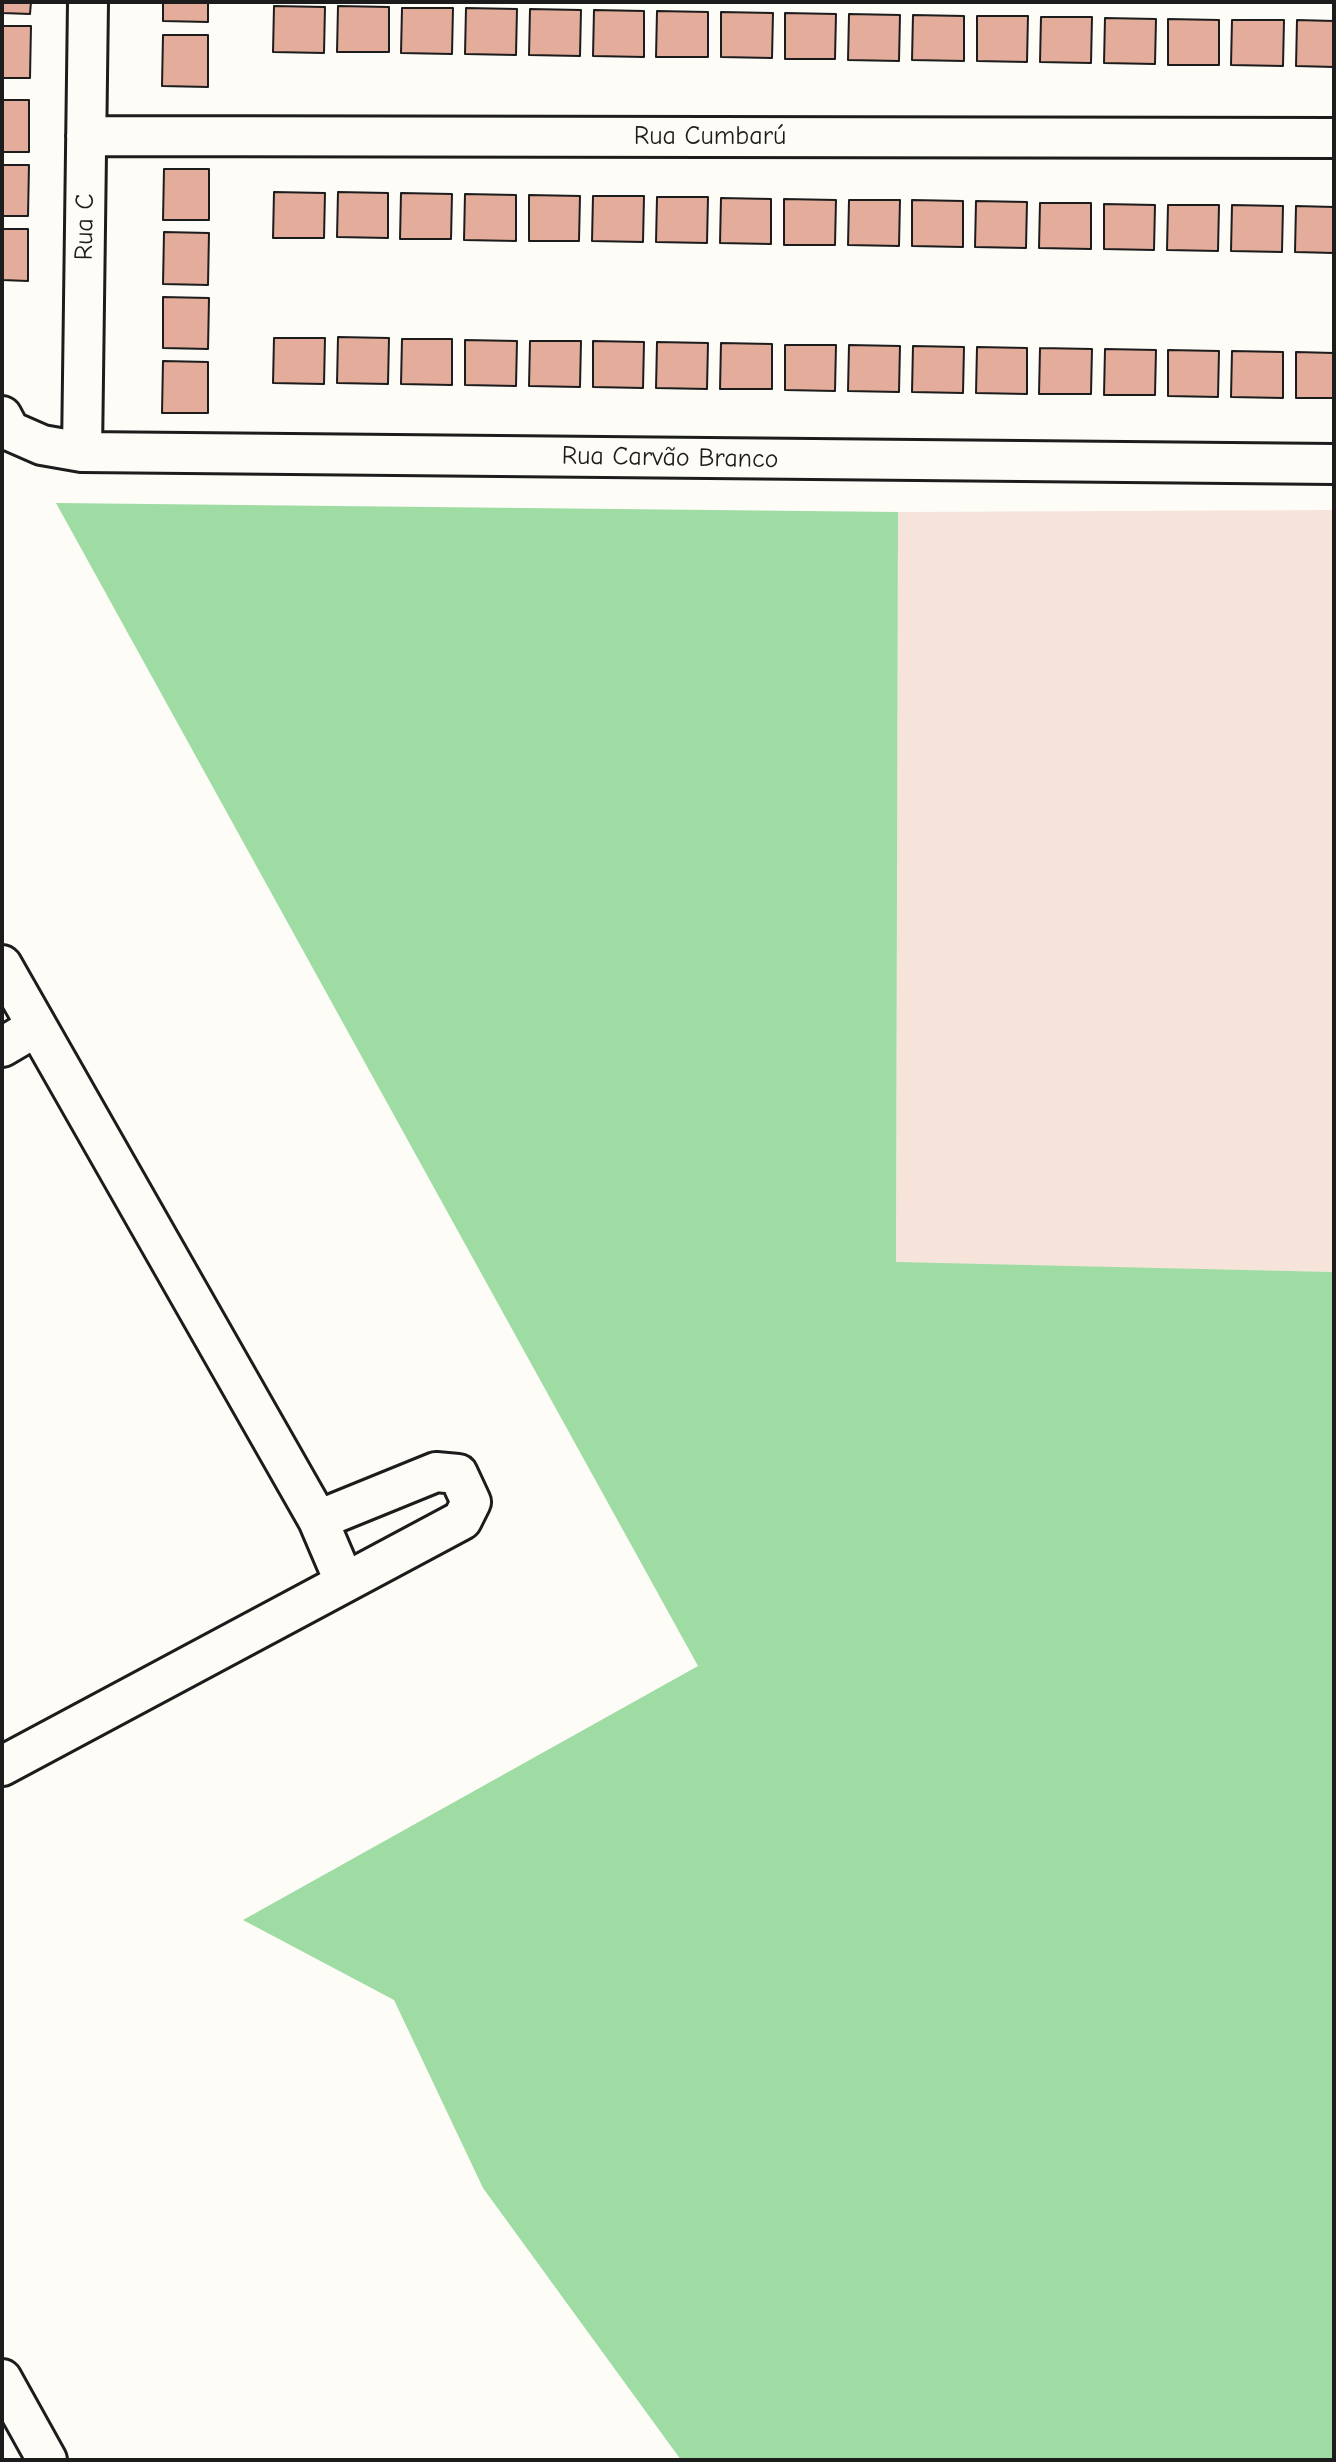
<!DOCTYPE html>
<meta charset="utf-8">
<style>
body{margin:0}
#map{position:relative;width:1336px;height:2462px;overflow:hidden;background:#fdfcf7;font-family:"Comic Neue",sans-serif}
canvas{display:block}
.frame{position:absolute;inset:0;border:4px solid #1c1c1c;pointer-events:none}
</style>
<div id="map">
<canvas width="1336" height="2462"></canvas>
<div class="frame"></div>
</div>
<script>
const g = document.querySelector('canvas').getContext('2d');
g.lineJoin = 'round';
function fillPath(path, color) { g.fillStyle = color; g.fill(path, 'evenodd'); }
const poly = rows => new Path2D(rows.map(r => 'M' + r).join(''));
function trace(path, color, width, dash) { g.strokeStyle = color; g.lineWidth = width; g.lineCap = dash ? 'butt' : 'round'; g.setLineDash(dash || []); g.stroke(path); }
function label(font, color, halo, rows, align = 'center') {
  g.font = font + ' "Comic Neue",sans-serif'; g.lineWidth = 7; g.setLineDash([]); g.textBaseline = 'middle'; g.strokeStyle = halo; g.fillStyle = color; for (const [text, x, y, turn = 0] of rows) {
    g.save(); g.translate(x, y); g.rotate((+turn || 0) * Math.PI / 180); g.textAlign = isNaN(turn) ? turn : align; if (halo) g.strokeText(text, 0, 0); g.fillText(text, 0, 0); g.restore();
  }
}
const built = poly([
 [1334,510,1334,1272,896,1263,898,512]
]);
const green = poly([
 [56,503,898,512,896,1262,1334,1272,1334,2460,681,2460,483,2188,394,2000,243,1920,698,1666]
]);
const building = poly([
 [2,2,31,2,30,14,2,13,2,2],
 [163,2,208,2,208,22,163,21,163,2],
 [274,6,325,7,324,53,273,52,274,6],
 [338,6,389,7,389,52,337,52,338,6],
 [402,8,453,8,452,54,401,53,402,8],
 [466,8,517,9,516,55,465,54,466,8],
 [530,9,581,10,580,56,529,55,530,9],
 [594,10,644,11,644,57,593,56,594,10],
 [657,11,708,12,708,57,656,57,657,11],
 [721,12,773,13,772,58,721,57,721,12],
 [785,13,836,14,835,59,785,59,785,13],
 [849,14,900,15,899,61,848,60,849,14],
 [913,15,964,16,964,61,912,60,913,15],
 [977,16,1028,16,1027,62,977,61,977,16],
 [1041,17,1092,17,1091,63,1040,62,1041,17],
 [1105,18,1156,19,1155,64,1104,63,1105,18],
 [1168,19,1219,20,1219,65,1168,65,1168,19],
 [1232,20,1284,20,1283,66,1231,65,1232,20],
 [1297,20,1334,21,1334,67,1296,66,1297,20],
 [2,26,31,26,30,78,2,78,2,26],
 [163,35,208,35,208,87,162,86,163,35],
 [2,100,29,100,29,152,2,152,2,100],
 [2,165,29,165,28,216,2,216,2,165],
 [164,169,209,169,209,220,163,220,164,169],
 [274,192,325,193,324,238,273,238,274,192],
 [338,192,388,193,388,238,337,237,338,192],
 [401,193,452,194,451,239,400,239,401,193],
 [465,194,516,195,516,241,464,240,465,194],
 [529,195,580,196,579,241,529,241,529,195],
 [593,196,644,196,643,242,592,241,593,196],
 [657,197,708,197,707,243,656,242,657,197],
 [721,198,771,199,771,244,720,243,721,198],
 [784,199,836,200,835,245,784,245,784,199],
 [849,200,900,200,899,246,848,245,849,200],
 [912,200,963,201,963,247,912,246,912,200],
 [976,201,1027,202,1026,248,975,247,976,201],
 [1040,203,1091,203,1091,249,1039,248,1040,203],
 [1104,204,1155,205,1154,250,1104,249,1104,204],
 [1168,205,1219,205,1218,251,1167,250,1168,205],
 [1232,205,1283,206,1282,252,1231,251,1232,205],
 [1296,206,1334,207,1334,253,1295,252,1296,206],
 [2,229,28,229,28,281,2,280,2,229],
 [164,232,209,233,208,285,163,284,164,232],
 [163,297,209,298,208,349,163,348,163,297],
 [338,337,389,338,388,384,337,383,338,337],
 [274,338,325,338,324,384,273,383,274,338],
 [402,339,452,339,452,385,401,384,402,339],
 [465,340,517,341,516,386,465,385,465,340],
 [530,341,581,341,580,387,529,386,530,341],
 [593,341,644,342,643,388,593,387,593,341],
 [657,342,708,343,707,389,656,388,657,342],
 [721,343,772,344,772,389,720,389,721,343],
 [785,345,836,345,835,391,785,390,785,345],
 [849,345,900,346,899,392,848,391,849,345],
 [913,346,964,347,963,393,912,392,913,346],
 [977,347,1027,348,1027,394,976,393,977,347],
 [1040,348,1092,349,1091,394,1039,394,1040,348],
 [1105,349,1156,350,1155,395,1104,395,1105,349],
 [1168,350,1219,351,1218,397,1168,396,1168,350],
 [1232,351,1283,352,1283,398,1231,397,1232,351],
 [1296,352,1334,353,1334,398,1296,398,1296,352],
 [163,361,208,362,208,413,162,413,163,361]
]);
const minor = poly([
 [86,136,1334,138],
 [2,416,10,431,42,445,82,452,1334,464],
 [82,452,88,2],
 [2,965,318,1520,344,1581],
 [2,1047,36,1027],
 [2,1766,462,1520,471,1502,458,1474,436,1472,318,1520],
 [2,2379,47,2460]
]);
const streetNames = [
 ["Rua Cumbarú",710,137],
 ["Rua C",85,227,-89],
 ["Rua Carvão Branco",670,458,1]
];
fillPath(built, '#f6e4db');
fillPath(green, '#9fdca3');
fillPath(building, '#e4ac9a');
trace(building, '#1c1c1c', 2);
trace(minor, '#1c1c1c', 44);
trace(minor, '#fdfcf7', 38);
label('26px', '#1c1c1c', '#fdfcf7', streetNames);
</script>
